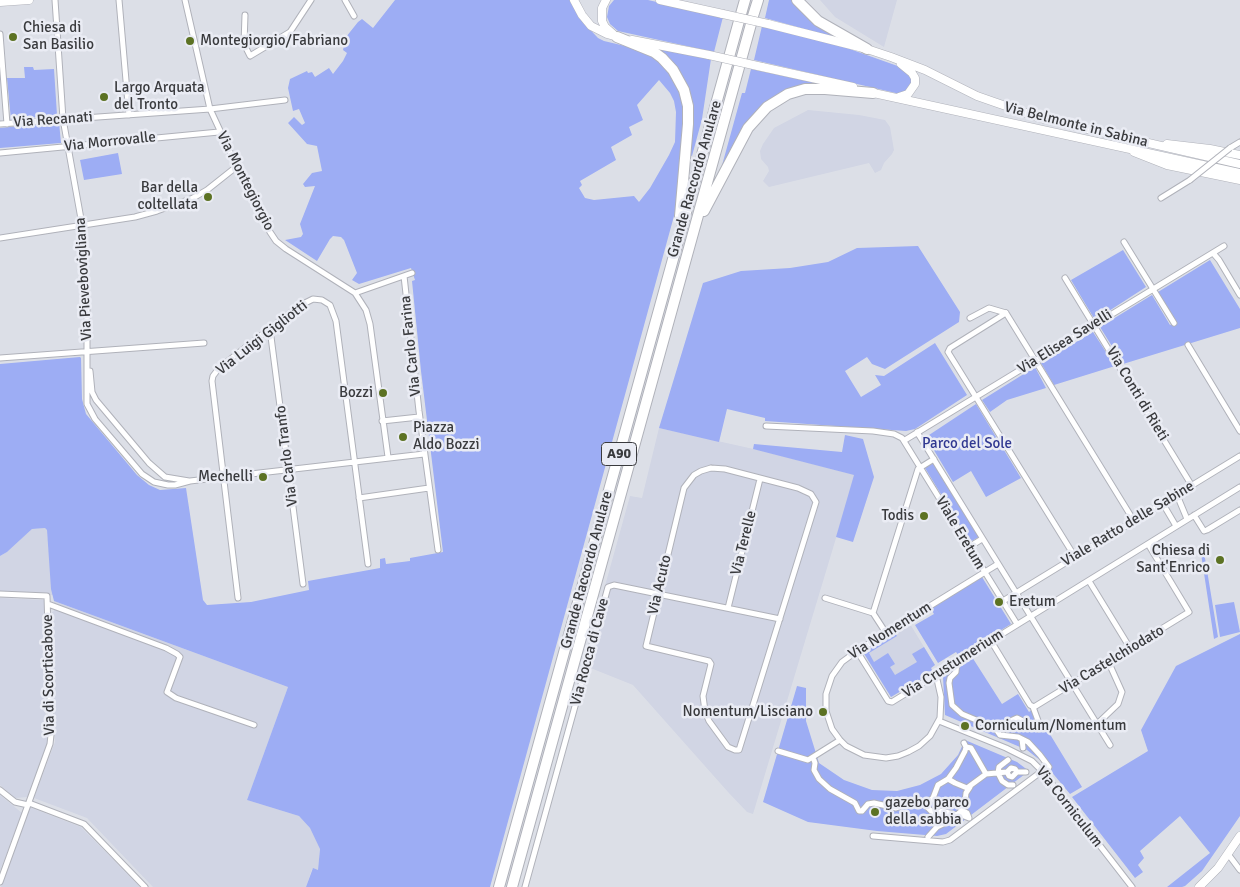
<!DOCTYPE html>
<style>
body{margin:0}
canvas{display:block;background:#dcdfe7}
</style>
<canvas width="1240" height="887"></canvas>
<script>
const g = document.querySelector('canvas').getContext('2d');
g.lineJoin = 'round';
function fillPath(path, color) { g.fillStyle = color; g.fill(path, 'evenodd'); }
const poly = rows => new Path2D(rows.map(r => 'M' + r).join(''));
function trace(path, color, width, dash) { g.strokeStyle = color; g.lineWidth = width; g.lineCap = dash ? 'butt' : 'round'; g.setLineDash(dash || []); g.stroke(path); }
function label(font, color, halo, rows, align = 'center') {
  g.font = font + ' Signika,sans-serif'; g.lineWidth = 5; g.setLineDash([]); g.textBaseline = 'middle'; g.strokeStyle = halo; g.fillStyle = color; for (const [text, x, y, turn = 0] of rows) {
    g.save(); g.translate(x, y); g.rotate((+turn || 0) * Math.PI / 180); g.textAlign = isNaN(turn) ? turn : align; if (halo) g.strokeText(text, 0, 0); g.fillText(text, 0, 0); g.restore();
  }
}
const built = poly([
 [820,0,897,0,884,47,835,17],
 [808,110,859,115,885,120,890,127,894,150,892,154,884,163,881,170,875,173,869,163,769,187,763,181,769,171,768,167,761,159,760,151,763,144,774,128],
 [659,428,758,450,855,475,753,814,747,812,728,792,633,685,583,665,630,496,642,498],
 [45,528,47,530,53,595,0,592,0,556,7,552,32,529],
 [0,598,44,600,47,696,44,698,48,742,28,797,15,798,0,785],
 [54,601,288,687,247,800,299,816,310,828,320,848,318,871,312,869,306,887,153,887,87,818,34,798,55,742,51,613,54,611],
 [910,624,935,665,931,668,933,672,891,697,863,652],
 [0,795,22,813,0,871],
 [29,807,81,827,140,887,1,887]
]);
const green = poly([
 [395,0,571,0,579,18,598,38,604,41,642,50,666,66,680,86,686,112,680,189,674,216,490,887,306,887,313,868,318,870,320,849,310,828,299,816,247,800,288,687,54,601,51,589,47,530,45,528,32,529,7,552,0,556,0,364,80,357,81,358,82,399,86,414,137,475,149,485,160,490,186,488,203,600,207,605,251,602,309,590,308,581,380,568,380,559,385,558,386,564,410,561,410,558,443,552,421,371,412,281,415,280,411,268,359,284,352,280,357,273,344,240,341,237,333,236,330,239,317,261,285,240,301,237,303,234,300,224,315,186,305,187,303,184,312,173,322,171,317,146,307,144,288,123,294,117,302,125,305,123,299,109,293,111,288,88,290,79,307,71,308,73,312,72,315,77,329,68,333,74,343,61,347,53,343,50,346,37,358,22,362,19,373,28],
 [659,80,670,93,674,101,676,112,675,142,669,155,650,188,639,202,634,196,594,200,585,198,579,188,582,185,580,181,616,160,611,147,632,135,629,127,643,120,637,105],
 [614,0,648,0,723,17,714,52,618,31,610,24,607,17,609,6],
 [769,0,795,0,844,40,765,18],
 [762,26,847,48,906,69,913,76,911,88,900,94,754,60],
 [649,45,711,59,702,119,692,156,690,155,687,87,676,67],
 [24,67,33,67,34,70,54,69,57,115,11,120,7,78,25,78],
 [751,69,825,85,771,100,721,169,742,93,745,93],
 [59,122,61,143,0,148,0,128],
 [118,153,122,174,84,180,80,160],
 [918,246,960,312,959,322,885,369,872,364,867,357,845,371,861,397,881,385,875,375,884,376,935,343,967,395,915,429,906,431,765,421,765,418,727,409,719,442,659,428,703,283,741,271,790,268,828,262,857,248],
 [1123,250,1146,287,1095,320,1071,280],
 [1210,260,1240,309,1240,328,1123,364,1100,327,1152,295,1170,325,1176,322,1158,292],
 [1093,332,1115,366,1054,385,1041,363],
 [1035,367,1046,388,1007,400,990,412,982,400],
 [976,404,1021,478,986,497,971,471,953,482,926,437],
 [845,435,863,439,874,477,853,542,836,537,854,475,753,449,754,444,842,452],
 [933,463,979,537,970,542,925,468],
 [1203,546,1218,637,1214,639,1200,547],
 [982,577,1011,624,959,656,956,652,938,663,915,625,934,614,931,609],
 [1234,602,1240,632,1220,637,1215,605],
 [895,633,897,636,869,653,874,662,888,653,895,664,890,667,895,675,917,662,912,654,924,647,935,665,931,668,933,672,891,697,863,652],
 [1240,634,1240,816,1202,871,1185,886,1182,887,1167,887,1210,853,1180,816,1140,851,1144,858,1138,865,1143,872,1135,878,1072,797,1148,751,1141,730,1176,666],
 [972,657,1002,704,1018,694,1029,712,1034,708,1082,787,1070,794,1045,764,1027,750,945,715,943,677,951,669,953,670],
 [797,686,806,688,806,721,819,763,844,780,872,790,897,791,920,785,941,774,958,755,965,740,1017,762,1029,771,946,834,937,836,877,831,808,822,763,802]
]);
const street = poly([
 [55,0,63,119,83,230,87,302,87,404,95,419,142,474,154,482,168,485,175,485,190,481,424,454],
 [119,0,129,115],
 [185,0,210,109,250,195,270,232,276,241,286,249,355,293,366,310,370,324,388,457],
 [345,0,354,16],
 [245,15,244,44,250,56,290,32,311,0],
 [0,34,7,124],
 [0,124,210,109,285,100],
 [1230,148,1240,142],
 [0,153,219,132],
 [1161,198,1190,180],
 [0,238,135,217,157,211,193,198,207,190,236,167],
 [1124,242,1174,323],
 [1213,253,1219,260,1240,295],
 [404,276,419,411,438,550],
 [1065,278,1192,486],
 [355,293,412,273],
 [1006,313,950,348,948,352,1075,557],
 [1006,313,1134,521],
 [970,318,989,308,1006,313],
 [270,329,303,584],
 [1188,345,1240,431],
 [0,358,204,343],
 [90,371,92,392,96,400,149,463,165,477,189,481],
 [382,421,419,417],
 [766,426,873,431,894,434,902,438,1017,624],
 [917,432,1110,745],
 [905,440,1224,246],
 [711,468,725,469,798,488,811,494,816,502,739,750,735,750,728,747,709,721,705,711,703,696,711,664,709,661,646,646,684,488,694,475,701,471,711,468],
 [1177,495,1187,519],
 [359,498,429,488],
 [1163,504,1176,526],
 [1194,515,1204,531,1207,530,1240,510],
 [969,547,982,539],
 [1089,581,1130,648],
 [0,594,47,596,51,735,50,744,0,882],
 [238,598,212,381,213,376,219,368,299,306,313,299,322,300,330,305,336,321,368,564],
 [825,598,873,613,886,633],
 [1003,601,1240,456],
 [48,604,166,648,177,654,180,657,167,692,176,698,254,725],
 [728,608,760,479],
 [873,613,918,469,934,459],
 [991,641,1030,705,1034,707,1189,612,1148,544],
 [857,651,888,701,892,702,1240,487],
 [957,662,956,672,950,678,949,683,952,705,962,714,995,728,1017,718,1038,729,1040,726,1033,707],
 [936,675,941,697,940,718,930,736,919,746,908,752,898,756,886,758,864,755,846,746,840,740,832,729,826,711,826,694,832,676,842,662,857,651,998,564],
 [939,721,1006,748,1032,761,1042,771,1132,887],
 [1097,724,1118,704,1122,692,1108,661],
 [995,728,1000,735,1018,737,1022,739,1023,748],
 [1022,739,1028,742,1040,755,1049,767,1048,769],
 [964,743,966,747,965,751,956,768,948,779,955,783,967,788,986,774,1007,772,1011,768,1015,769,1017,772,1026,772],
 [966,747,971,748,986,774],
 [778,751,808,760,840,740],
 [814,760,815,763,814,770,819,779,830,789,855,803,859,811,862,811,868,804,874,803,896,808,907,804,925,805],
 [1008,760,999,767,998,773,1002,781,1008,785,1013,785],
 [1007,772,1009,776,1012,777,1017,772],
 [948,779,938,785,933,798,925,805,931,811,937,813,942,811,956,815,963,813,964,816,969,818,967,813,961,810,965,802,966,793,970,787],
 [0,790,15,802,28,805],
 [29,803,84,824,145,887],
 [873,836,943,842,950,840,1042,771],
 [928,837,937,827,953,819,959,813],
 [1228,854,1240,870],
 [525,887,608,587,614,585,780,619]
]);
const secondary = poly([
 [574,0,582,15,591,26,607,34,621,38],
 [606,0,602,8,602,21,605,27,613,34],
 [660,0,723,14],
 [0,2,29,0],
 [768,24,867,49,891,57,925,70,977,96,1040,118,1240,164],
 [632,40,709,55],
 [762,67,853,87],
 [869,92,1240,173],
 [899,97,908,94,915,84,915,78,912,73,901,64],
 [1167,144,1210,149,1240,155],
 [1134,152,1167,165,1240,180],
 [1199,887,1218,868,1240,836]
]);
const highway = poly([
 [797,0,818,21,867,49],
 [741,14,745,0],
 [753,16,758,0],
 [617,37,654,52,662,58,673,70,684,90,688,106,688,124,680,216],
 [704,211,748,128,767,107,788,94,805,89,825,89,873,93],
 [499,887,739,21],
 [512,887,751,24]
]);
const streetBridge = poly([
 [1190,180,1230,148]
]);
const secondaryBridge = poly([
 [723,14,768,24],
 [709,55,762,67]
]);
const markers = [
 [13,37,5,"#5c7223"],
 [190,41,5,"#5c7223"],
 [104,97,5,"#5c7223"],
 [208,197,5,"#5c7223"],
 [383,393,5,"#5c7223"],
 [403,437,5,"#5c7223"],
 [263,477,5,"#5c7223"],
 [924,516,5,"#5c7223"],
 [1220,560,5,"#5c7223"],
 [999,602,5,"#5c7223"],
 [823,712,5,"#5c7223"],
 [965,726,5,"#5c7223"],
 [875,812,5,"#5c7223"]
];
const shields = [
 [619,454,35]
];
const shieldNames = [
 ["A90",619,454]
];
const poiNames = [
 ["Chiesa di",23,28],
 ["San Basilio",23,45],
 ["Montegiorgio/Fabriano",200,41],
 ["Largo Arquata",114,88],
 ["del Tronto",114,105],
 ["Bar della",198,188,"right"],
 ["coltellata",198,205,"right"],
 ["Bozzi",373,393,"right"],
 ["Piazza",413,428],
 ["Aldo Bozzi",413,445],
 ["Mechelli",253,477,"right"],
 ["Todis",914,516,"right"],
 ["Chiesa di",1210,551,"right"],
 ["Sant'Enrico",1210,568,"right"],
 ["Eretum",1009,602],
 ["Nomentum/Lisciano",813,712,"right"],
 ["Corniculum/Nomentum",975,726],
 ["gazebo parco",885,803],
 ["della sabbia",885,820]
];
const streetNames = [
 ["Via Recanati",53,120,-4],
 ["Via Belmonte in Sabina",1076,125,14],
 ["Via Morrovalle",110,142,-6],
 ["Grande Raccordo Anulare",695,179,-74],
 ["Via Montegiorgio",245,181,63],
 ["Via Pievebovigliana",84,279,-93],
 ["Via Luigi Gigliotti",262,338,-38],
 ["Via Elisea Savelli",1065,342,-32],
 ["Via Carlo Farina",411,346,-96],
 ["Via Conti di Rieti",1137,394,59],
 ["Via Carlo Tranfo",287,456,-97],
 ["Viale Ratto delle Sabine",1128,524,-31],
 ["Viale Eretum",960,533,59],
 ["Via Terelle",744,543,-76],
 ["Grande Raccordo Anulare",587,570,-75],
 ["Via Acuto",660,585,-77],
 ["Via Nomentum",890,631,-32],
 ["Via Rocca di Cave",590,652,-75],
 ["Via Castelchiodato",1112,660,-31],
 ["Via Crustumerium",953,664,-32],
 ["Via di Scorticabove",49,675,-91],
 ["Via Corniculum",1069,807,52]
];
const parkNames = [
 ["Parco del Sole",967,444]
];
fillPath(built, '#d1d5e4');
fillPath(green, '#9dadf4');
trace(street, '#b0b2ba', 7);
trace(secondary, '#b0b2ba', 9);
trace(highway, '#b0b2ba', 12);
trace(street, '#fff', 5);
trace(secondary, '#fff', 8);
trace(highway, '#fff', 10);
trace(streetBridge, '#b0b2ba', 7, []);
trace(secondaryBridge, '#b0b2ba', 9, []);
trace(streetBridge, '#fff', 5);
trace(secondaryBridge, '#fff', 8);
for (const [x, y, r, color] of markers) { const dot = new Path2D(); dot.arc(x, y, r, 0, 2 * Math.PI); g.fillStyle = color; g.fill(dot); trace(dot, '#eaecf4', 2); }
for (const [x, y, w] of shields) { const box = new Path2D(); box.roundRect(x - w / 2, y - 11.5, w, 23, 4); g.fillStyle = '#eaecf4'; g.fill(box); trace(box, '#3a3b3e', 1); }
label('bold 14px', '#3a3b3e', null, shieldNames);
label('15px', '#3a3b3e', '#eaecf4', poiNames, 'left');
label('15px', '#3a3b3e', '#eaecf4', streetNames);
label('15px', '#303891', '#eaecf4', parkNames);
</script>
